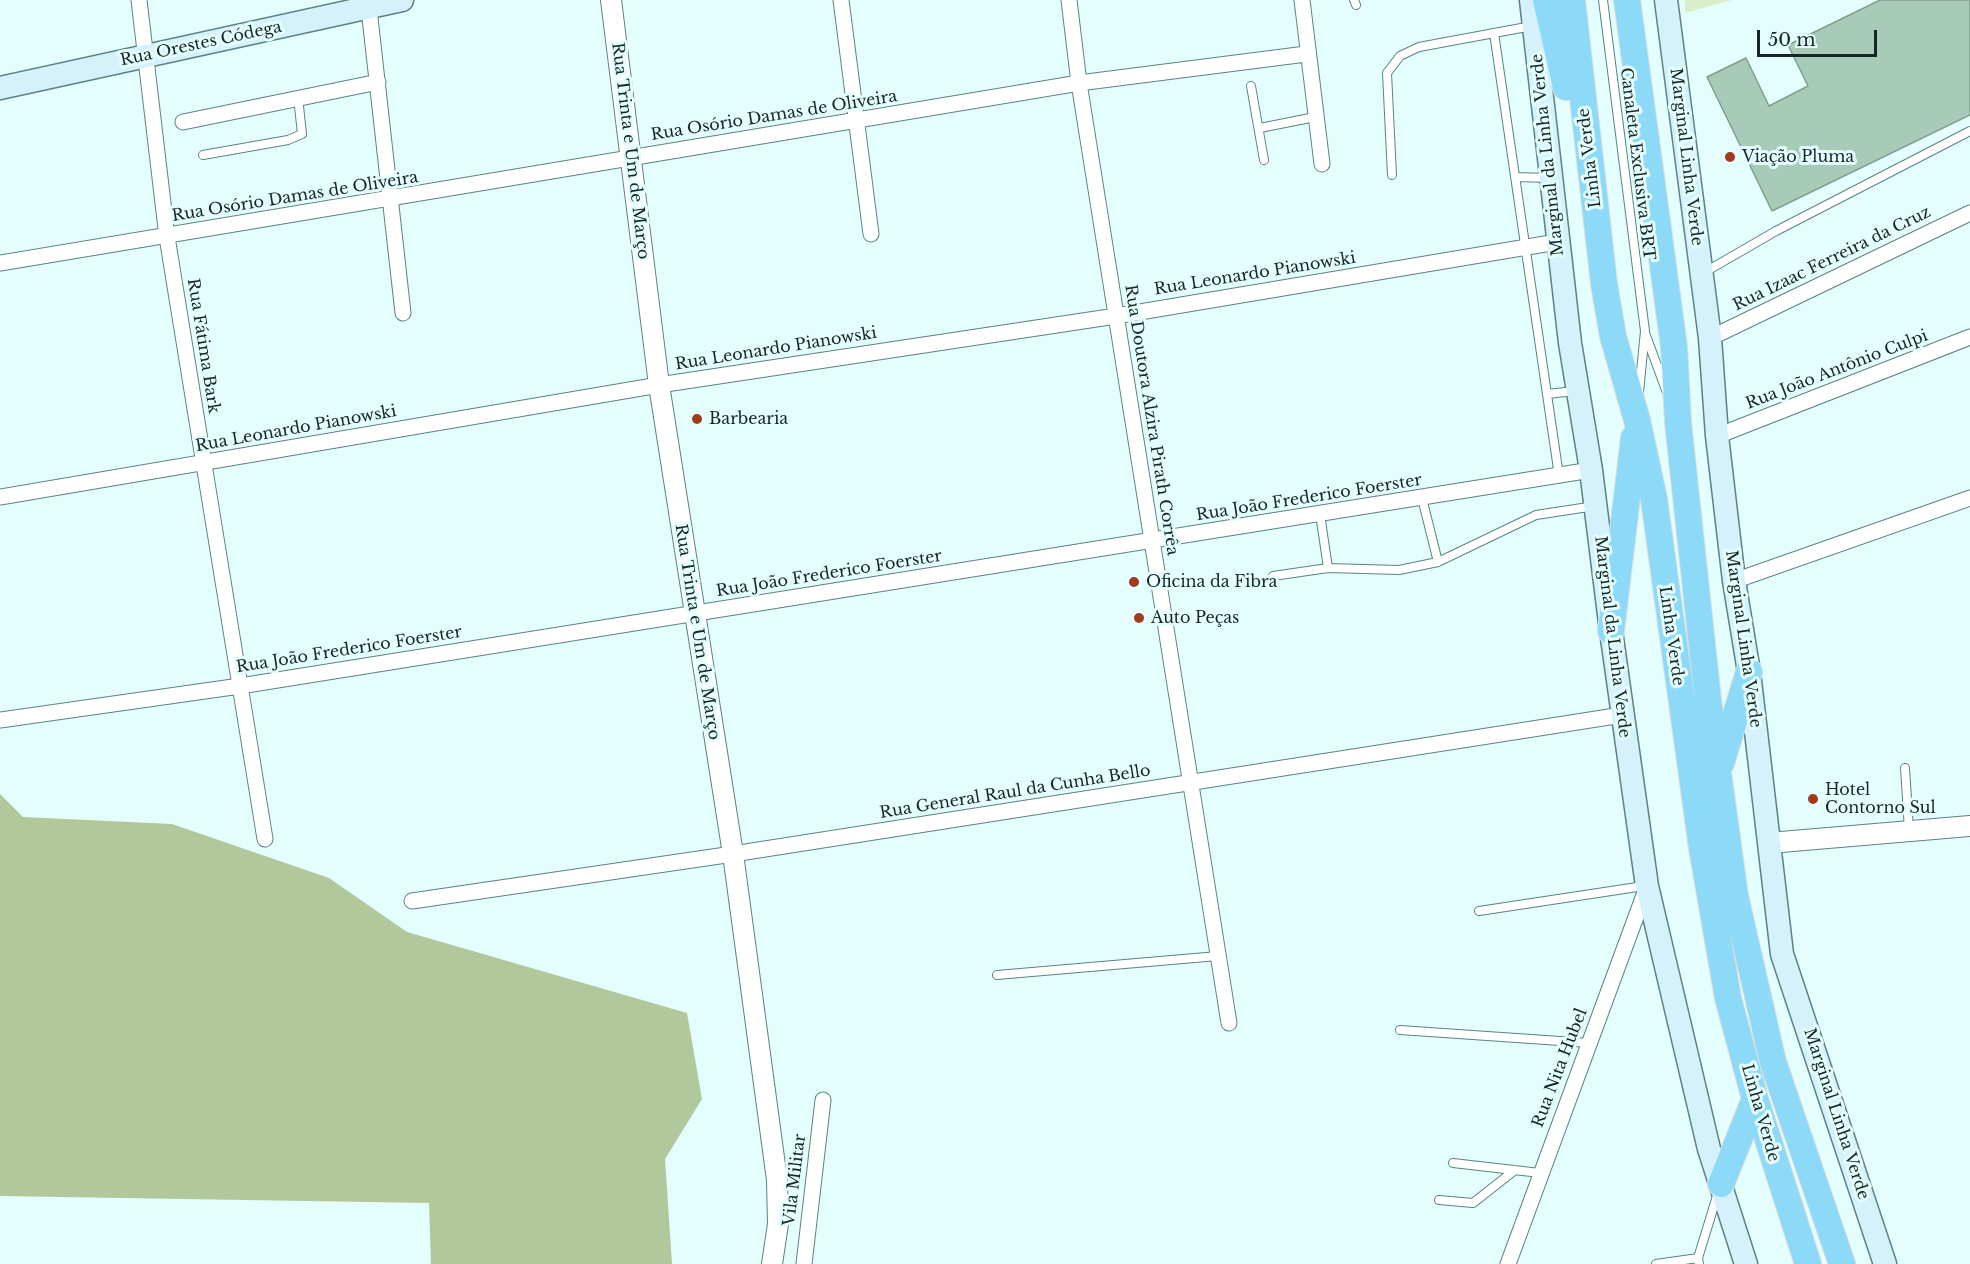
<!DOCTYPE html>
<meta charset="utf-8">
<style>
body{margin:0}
#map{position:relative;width:1970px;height:1264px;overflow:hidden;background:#e4fefd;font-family:"Libre Baskerville",serif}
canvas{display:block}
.scale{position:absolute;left:1757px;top:30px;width:120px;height:27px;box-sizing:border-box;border:3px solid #162726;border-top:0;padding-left:8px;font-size:18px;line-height:21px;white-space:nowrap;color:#162726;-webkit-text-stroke:4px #e4fefd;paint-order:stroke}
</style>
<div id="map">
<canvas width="1970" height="1264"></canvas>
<div class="scale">50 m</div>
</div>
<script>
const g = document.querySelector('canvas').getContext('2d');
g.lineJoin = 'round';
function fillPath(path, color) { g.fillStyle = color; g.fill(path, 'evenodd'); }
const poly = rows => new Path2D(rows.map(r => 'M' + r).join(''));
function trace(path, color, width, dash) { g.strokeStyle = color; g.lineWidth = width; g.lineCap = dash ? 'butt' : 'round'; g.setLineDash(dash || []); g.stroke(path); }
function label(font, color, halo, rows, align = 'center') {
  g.font = font + ' "Libre Baskerville",serif'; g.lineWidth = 6; g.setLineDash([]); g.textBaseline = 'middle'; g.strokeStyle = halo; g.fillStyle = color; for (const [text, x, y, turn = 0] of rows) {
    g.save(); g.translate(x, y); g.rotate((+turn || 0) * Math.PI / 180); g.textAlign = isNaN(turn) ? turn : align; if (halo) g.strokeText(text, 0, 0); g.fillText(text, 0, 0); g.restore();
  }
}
const green = poly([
 [1685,0,1732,0,1685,13]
]);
const forest = poly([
 [0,794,23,817,172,824,329,878,407,932,687,1013,702,1099,665,1159,672,1264,431,1264,429,1203,0,1196]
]);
const building = poly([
 [1880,0,1970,0,1970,115,1772,211,1707,77,1746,58,1769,106,1808,86,1788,45,1880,0]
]);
const service = poly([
 [1354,0,1356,5],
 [1603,0,1645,331,1639,392],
 [1494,33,1559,476],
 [1251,86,1264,160],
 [1260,128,1315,117],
 [203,155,288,140,302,134,298,97],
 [1392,175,1387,73,1400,56,1419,47,1532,26],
 [1516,177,1550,178],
 [1705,272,1776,231,1970,131],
 [1645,333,1666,390],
 [1547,394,1575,391],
 [1422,498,1438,562],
 [1320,514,1328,568],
 [1273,576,1328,568,1399,570,1438,562,1536,515,1595,506],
 [1905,768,1909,830],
 [1479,911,1644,886],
 [997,975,1218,956],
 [1400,1030,1589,1043],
 [1453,1163,1540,1173],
 [1439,1200,1473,1203,1515,1170],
 [1656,1264,1698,1258],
 [1699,1264,1698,1258,1717,1196]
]);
const minor = poly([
 [139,0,167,237,265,839],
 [368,0,403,313],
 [841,0,871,234],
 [1069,0,1079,83,1229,1023],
 [1302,0,1322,164],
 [183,122,378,82],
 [0,263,1079,83,1306,54],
 [1710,338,1970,213],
 [1717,436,1970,337],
 [0,497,659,385,1116,316,1557,242],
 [1734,581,1970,498],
 [0,720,240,686,1591,470],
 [412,901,733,854,1622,715],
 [804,1264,823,1100],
 [1508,1264,1647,887]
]);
const tertiary = poly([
 [611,0,659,385,733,854,777,1180,778,1224,772,1264],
 [1769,843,1970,826]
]);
const secondary = poly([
 [1531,0,1570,343,1591,470,1611,631,1647,886,1709,1149,1746,1264],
 [1666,0,1710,338,1717,436,1734,581,1749,672,1782,954,1885,1264],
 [0,88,402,0]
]);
const trunk = poly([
 [1546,0,1566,87],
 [1572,0,1604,284,1613,336,1637,420,1654,499,1702,848,1728,998,1755,1099,1808,1264],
 [1627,0,1674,347,1678,422,1708,700,1735,896,1773,1062,1842,1264],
 [1611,631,1634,438],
 [1721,763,1749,672],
 [1721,1184,1755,1099]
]);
const markers = [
 [1730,157,6,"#a23a1d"],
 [697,419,6,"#a23a1d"],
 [1134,582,6,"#a23a1d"],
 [1139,618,6,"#a23a1d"],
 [1813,799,6,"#a23a1d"]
];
const streetNames = [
 ["Rua Orestes Códega",201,44,-12],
 ["Rua Osório Damas de Oliveira",774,116,-9],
 ["Rua Trinta e Um de Março",630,151,83],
 ["Marginal da Linha Verde",1548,155,-96],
 ["Marginal Linha Verde",1686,157,83],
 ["Linha Verde",1590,158,-97],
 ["Canaleta Exclusiva BRT",1637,164,83],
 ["Rua Osório Damas de Oliveira",295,197,-9],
 ["Rua Izaac Ferreira da Cruz",1832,259,-26],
 ["Rua Leonardo Pianowski",1255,274,-9],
 ["Rua Fátima Bark",203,346,81],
 ["Rua Leonardo Pianowski",776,349,-9],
 ["Rua João Antônio Culpi",1837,370,-21],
 ["Rua Doutora Alzira Pirath Corrêa",1151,420,81],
 ["Rua Leonardo Pianowski",296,429,-10],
 ["Rua João Frederico Foerster",1309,498,-9],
 ["Rua João Frederico Foerster",829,574,-9],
 ["Rua Trinta e Um de Março",697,632,81],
 ["Linha Verde",1671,636,82],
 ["Marginal da Linha Verde",1612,637,83],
 ["Marginal Linha Verde",1743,639,82],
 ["Rua João Frederico Foerster",349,650,-9],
 ["Rua General Raul da Cunha Bello",1015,792,-9],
 ["Rua Nita Hubel",1560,1068,-69],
 ["Linha Verde",1760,1113,74],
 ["Marginal Linha Verde",1836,1114,72],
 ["Vila Militar",795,1180,-83]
];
const poiNames = [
 ["Viação Pluma",1742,157],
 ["Barbearia",709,419],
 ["Oficina da Fibra",1146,582],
 ["Auto Peças",1151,618],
 ["Hotel",1825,790],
 ["Contorno Sul",1825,808]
];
fillPath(green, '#dbeeca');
fillPath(forest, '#b0c89b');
fillPath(building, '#a8cab8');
trace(building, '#7fa08e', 1.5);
trace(service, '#5a8381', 10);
trace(minor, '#5a8381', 17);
trace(tertiary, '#5a8381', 22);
trace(secondary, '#5a8381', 25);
trace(trunk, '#dadcdc', 28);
trace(service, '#fff', 8);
trace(minor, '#fff', 15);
trace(tertiary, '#fff', 20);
trace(secondary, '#d4f1fc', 22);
trace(trunk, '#8cdaf7', 26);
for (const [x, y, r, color] of markers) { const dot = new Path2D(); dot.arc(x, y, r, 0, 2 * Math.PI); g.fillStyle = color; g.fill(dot); trace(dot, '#e4fefd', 2); }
label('16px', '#162726', '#e4fefd', streetNames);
label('16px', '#162726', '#e4fefd', poiNames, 'left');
</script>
